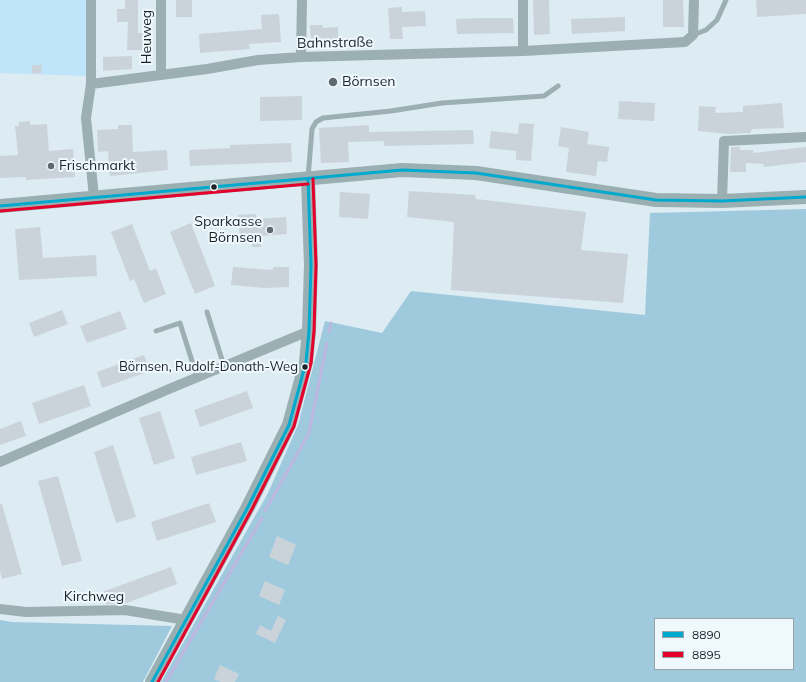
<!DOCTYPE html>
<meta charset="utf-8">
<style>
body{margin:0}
#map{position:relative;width:806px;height:682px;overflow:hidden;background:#ddebf2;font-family:Mulish,sans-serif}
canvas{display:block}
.legend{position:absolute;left:654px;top:618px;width:140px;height:52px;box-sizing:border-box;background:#eef8fd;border:1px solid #9aa3a8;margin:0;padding:5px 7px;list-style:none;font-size:12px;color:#1b2429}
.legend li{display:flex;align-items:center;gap:8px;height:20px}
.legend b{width:20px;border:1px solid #9aa3a8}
</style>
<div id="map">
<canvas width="806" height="682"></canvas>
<ul class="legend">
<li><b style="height:5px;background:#00a9ce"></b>8890</li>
<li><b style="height:5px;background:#e4002b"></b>8895</li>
</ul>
</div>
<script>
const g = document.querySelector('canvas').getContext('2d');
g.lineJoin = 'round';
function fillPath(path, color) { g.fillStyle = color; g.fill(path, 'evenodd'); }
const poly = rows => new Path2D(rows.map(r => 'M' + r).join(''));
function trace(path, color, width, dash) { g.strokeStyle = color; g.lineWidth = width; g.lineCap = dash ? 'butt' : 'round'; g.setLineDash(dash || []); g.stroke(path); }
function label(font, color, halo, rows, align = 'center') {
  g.font = font + ' Mulish,sans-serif'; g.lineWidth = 4; g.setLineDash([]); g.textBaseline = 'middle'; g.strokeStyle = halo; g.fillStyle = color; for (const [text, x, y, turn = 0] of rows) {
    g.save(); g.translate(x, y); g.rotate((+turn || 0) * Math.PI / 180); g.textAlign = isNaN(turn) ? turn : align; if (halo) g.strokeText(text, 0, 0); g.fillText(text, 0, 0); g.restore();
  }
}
const green = poly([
 [0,0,88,0,86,76,0,73]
]);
const forest = poly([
 [806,209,806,682,161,682,268,493,298,425,325,321,382,333,411,291,645,315,650,213],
 [655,619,793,619,793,669,655,669],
 [0,620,12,622,172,626,143,682,0,682]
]);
const stream = poly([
 [329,332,331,323],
 [265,511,309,433,327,343],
 [166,682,262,518]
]);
const building = poly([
 [125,0,138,0,138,33,148,33,148,50,127,50,128,22,117,22,117,9,125,9],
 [176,0,192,0,192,17,176,17],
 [533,0,549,0,550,34,534,35],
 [663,0,683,0,684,27,663,27],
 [756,0,806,0,806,14,757,17],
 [402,7,402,12,425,11,426,26,402,27,403,39,390,39,388,8],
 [279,14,281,42,249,44,250,49,200,53,199,34,262,29,261,15],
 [625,17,625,31,572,34,571,19],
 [480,18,513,18,514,33,457,34,456,19],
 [310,25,323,25,323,28,338,27,338,44,311,44],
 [132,56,132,69,103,71,103,57],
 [32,65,42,65,41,74,32,73],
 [302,96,302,120,260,121,260,97],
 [619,101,655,103,654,121,618,119],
 [782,103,784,128,752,129,750,133,729,134,698,131,699,106,716,107,715,113,743,112,743,106],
 [30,121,30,125,47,124,49,151,73,149,75,177,26,180,26,177,0,178,0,156,18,155,15,126,19,126,19,122],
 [519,123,534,124,531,161,516,160,516,151,489,148,491,131,518,134],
 [118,125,132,125,133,152,167,150,168,170,110,176,108,151,98,152,97,130,118,129],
 [369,125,369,132,473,130,474,144,384,146,384,141,348,142,349,162,321,163,319,128],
 [561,127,589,132,587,144,609,147,607,162,598,161,596,176,566,172,569,148,558,146],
 [291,143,292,162,190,166,189,150,230,148,230,145],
 [731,147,741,147,739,150,753,150,753,153,806,147,806,162,764,167,763,164,746,163,746,172,730,172],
 [409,191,475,195,476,199,586,212,581,250,628,254,623,303,451,290,454,222,407,217],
 [340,192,370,194,368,219,339,217],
 [256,214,257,219,286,217,287,234,260,236,261,247,252,247,252,239,240,240,238,215],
 [191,223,215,286,195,294,170,232],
 [132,224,150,271,156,268,166,294,144,303,134,279,130,281,111,232],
 [40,227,43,258,96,255,97,276,19,280,15,229],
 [233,267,273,270,273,267,289,267,289,287,264,288,231,285],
 [62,310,68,324,34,337,29,323],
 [120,311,127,329,87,343,80,326],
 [144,355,150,371,102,388,97,372],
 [84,385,91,406,39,424,32,403],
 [247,391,253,408,200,427,194,410],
 [160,411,175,458,154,465,139,418],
 [21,421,26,436,0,445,0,429],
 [241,442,247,461,196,475,191,457],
 [113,445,136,517,116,523,94,452],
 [58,476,82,561,62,566,38,481],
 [209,503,216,522,157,541,151,522],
 [0,504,2,504,22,574,2,579,0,571],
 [277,536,296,545,288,565,269,557],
 [171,567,177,584,124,604,106,604,102,592],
 [265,581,285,590,279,605,259,596],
 [278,616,286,620,275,643,256,634,260,625,271,631],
 [220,665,239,674,235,682,221,682,214,679]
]);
const lane = poly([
 [693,35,706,30,717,20,726,0],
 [308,178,312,129,316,122,323,118,391,111,442,103,544,96,558,86],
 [207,312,224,366],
 [156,331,180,323,197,377]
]);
const street = poly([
 [91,0,91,84],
 [523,51,523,0],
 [301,57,302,0],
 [161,75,161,0],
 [94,197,86,118,91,84,207,69,258,60,301,57,523,51,685,42,693,35,694,0],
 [722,201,724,141,806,137],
 [0,462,169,389,309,331],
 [0,609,26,612,125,610,186,620]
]);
const secondary = poly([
 [0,206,402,170,476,173,656,200,722,201,806,197],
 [152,682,248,507,289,425,306,362,309,331,311,265,308,179]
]);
const bus1 = poly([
 [0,206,402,170,476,173,656,200,722,201,806,197],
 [152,682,248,507,289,425,306,362,309,331,311,265,308,179]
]);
const bus2 = poly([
 [0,211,308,184],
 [158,682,252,509,294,426,311,363,314,331,316,265,313,179]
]);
const markers = [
 [333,82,5,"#5f6a6f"],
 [51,166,4,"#5f6a6f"],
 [214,187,3.5,"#1b2429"],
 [270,230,4,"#5f6a6f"],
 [305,367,3.5,"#1b2429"]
];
const busNames = [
 ["Börnsen, Rudolf-Donath-Weg",298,367]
];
const streetNames = [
 ["Heuweg",147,37,-90],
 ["Bahnstraße",335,43,-1],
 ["Kirchweg",94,597]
];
const poiNames = [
 ["Börnsen",342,82],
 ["Frischmarkt",59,166],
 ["Sparkasse",262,222,"right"],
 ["Börnsen",262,238,"right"]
];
fillPath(green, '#bee5f9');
fillPath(forest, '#9fcade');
trace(stream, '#bcb7e1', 3);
fillPath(building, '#cad3da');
trace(lane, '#9cafb2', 5);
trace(street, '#9cafb2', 10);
trace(secondary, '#9aafb1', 14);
trace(bus1, '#00a9ce', 3);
trace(bus2, '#e4002b', 3);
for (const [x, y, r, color] of markers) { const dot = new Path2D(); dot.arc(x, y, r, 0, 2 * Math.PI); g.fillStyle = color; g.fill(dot); trace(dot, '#eef8fd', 1.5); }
label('13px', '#1b2429', '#eef8fd', busNames, 'right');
label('14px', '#1b2429', '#eef8fd', streetNames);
label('14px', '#1b2429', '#eef8fd', poiNames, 'left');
</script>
